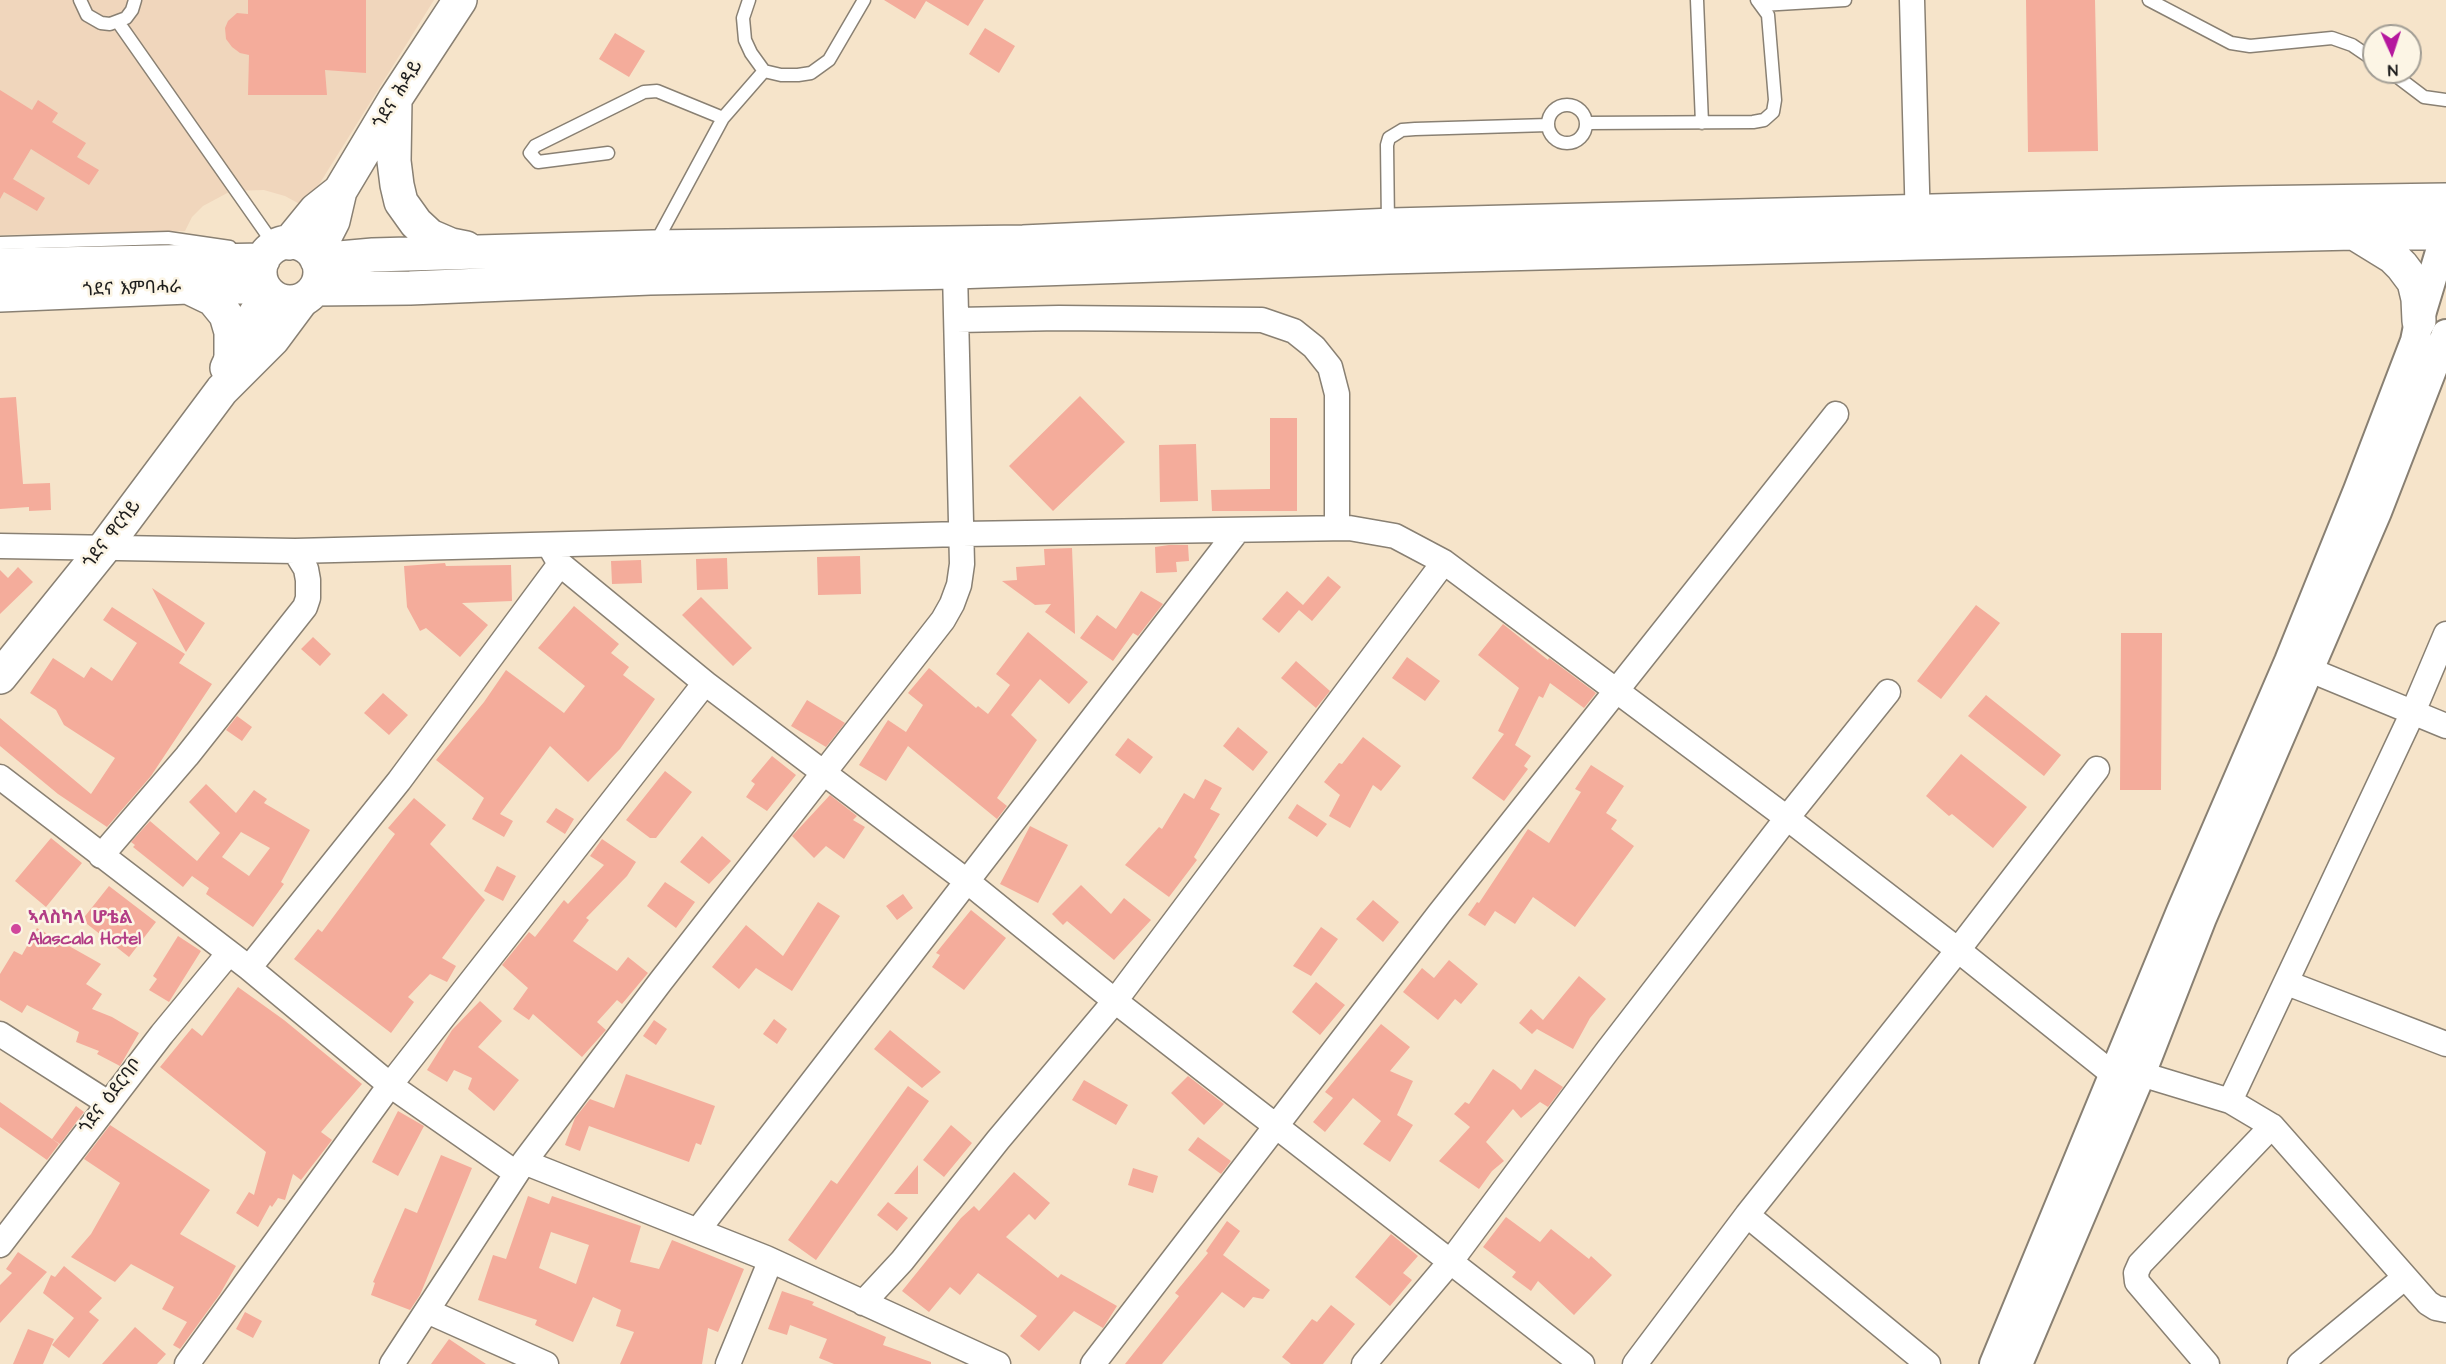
<!DOCTYPE html>
<meta charset="utf-8">
<style>
body{margin:0}
#map{position:relative;width:2446px;height:1364px;overflow:hidden;background:#f6e4ca;font-family:"Architects Daughter",sans-serif}
canvas{display:block}
.north{position:absolute;left:2362px;top:24px;width:60px;height:60px;box-sizing:border-box;background:#fcf5e5;border:2px solid #a29e95;border-radius:50%;rotate:177deg;font-size:16px;font-weight:700;line-height:24px;text-align:center;color:#1c1c1c}
.north::after{content:'';display:block;margin:auto;width:21px;height:27px;background:#b5179e;clip-path:polygon(50% 0,100% 100%,50% 72%,0 100%)}
</style>
<div id="map">
<canvas width="2446" height="1364"></canvas>
<div class="north">N</div>
</div>
<script>
const g = document.querySelector('canvas').getContext('2d');
g.lineJoin = 'round';
function fillPath(path, color) { g.fillStyle = color; g.fill(path, 'evenodd'); }
const poly = rows => new Path2D(rows.map(r => 'M' + r).join(''));
function trace(path, color, width, dash) { g.strokeStyle = color; g.lineWidth = width; g.lineCap = dash ? 'butt' : 'round'; g.setLineDash(dash || []); g.stroke(path); }
function label(font, color, halo, rows, align = 'center') {
  g.font = font + ' "Architects Daughter","Noto Sans Ethiopic",sans-serif'; g.lineWidth = 5; g.setLineDash([]); g.textBaseline = 'middle'; g.strokeStyle = halo; g.fillStyle = color; for (const [text, x, y, turn = 0] of rows) {
    g.save(); g.translate(x, y); g.rotate((+turn || 0) * Math.PI / 180); g.textAlign = isNaN(turn) ? turn : align; if (halo) g.strokeText(text, 0, 0); g.fillText(text, 0, 0); g.restore();
  }
}
const built = poly([
 [0,0,434,0,305,207,285,196,264,190,231,191,203,206,192,217,185,231,0,235]
]);
const building = poly([
 [248,0,366,0,366,73,325,70,327,95,248,95,249,55,240,53,232,47,226,39,225,28,228,21,237,13,248,14],
 [884,0,984,0,968,26,926,1,915,19],
 [2026,0,2095,0,2098,151,2028,152],
 [985,28,1015,46,999,73,969,54],
 [615,33,645,51,629,77,599,59],
 [0,90,32,110,38,100,58,113,52,122,86,143,77,157,99,170,89,185,31,149,13,179,45,198,37,211,4,192,0,199],
 [1080,396,1125,442,1053,511,1009,466],
 [16,397,23,484,50,483,51,510,29,511,29,507,0,509,0,398],
 [1270,418,1297,418,1297,511,1212,511,1211,490,1270,489],
 [1196,444,1198,501,1160,502,1159,445],
 [1169,545,1188,545,1189,561,1176,562,1177,572,1156,573,1155,547],
 [1072,548,1074,599,1075,634,1045,612,1051,604,1035,605,1002,581,1017,580,1016,567,1045,565,1044,549],
 [860,556,861,594,818,595,817,557],
 [727,558,728,589,697,590,696,559],
 [641,560,642,583,612,584,611,561],
 [445,563,446,566,511,565,512,601,462,603,488,625,460,657,426,628,420,631,407,607,404,566],
 [18,567,33,582,0,614,0,570,8,578],
 [1328,576,1341,587,1312,621,1299,610,1279,633,1262,619,1287,591,1303,605],
 [152,588,205,623,186,652,175,632],
 [1141,591,1163,604,1138,636,1133,633,1113,661,1080,638,1097,615,1116,629],
 [701,597,752,648,733,666,682,615],
 [1976,605,2000,623,1941,699,1917,681],
 [574,606,619,644,611,653,629,667,623,675,655,699,620,749,588,782,550,746,500,814,513,821,504,837,472,819,484,798,436,760,484,702,506,670,564,713,585,686,538,648],
 [112,607,185,654,179,663,212,684,151,776,107,827,58,794,0,746,0,718,91,794,115,758,64,725,56,710,30,693,53,658,84,678,91,667,112,681,137,643,103,620],
 [1503,624,1548,660,1549,658,1596,693,1584,708,1550,683,1543,698,1539,696,1515,745,1531,756,1524,766,1528,769,1504,801,1472,778,1504,734,1498,731,1519,688,1478,655],
 [1028,632,1088,682,1069,704,1040,679,1011,715,1037,740,997,798,1007,806,997,819,908,746,886,781,859,765,888,720,906,732,923,705,908,693,929,668,976,708,978,706,988,714,1010,685,996,674],
 [2121,633,2162,633,2161,790,2120,790],
 [313,637,331,654,320,666,301,649],
 [1407,657,1440,681,1425,701,1392,678],
 [1296,661,1330,691,1316,708,1281,678],
 [383,693,408,715,389,735,364,713],
 [1986,695,2061,755,2044,776,1968,716],
 [807,700,845,723,826,747,791,726],
 [237,716,252,727,242,741,226,730],
 [1238,727,1268,752,1253,771,1223,746],
 [1363,737,1401,766,1381,791,1373,785,1350,828,1329,816,1340,795,1324,782,1339,763,1342,764],
 [1128,738,1153,757,1140,774,1115,755],
 [1961,754,2027,807,1993,848,1952,814,1949,816,1926,796],
 [772,756,796,775,767,811,746,797,755,784,751,781],
 [1591,765,1624,786,1606,813,1617,820,1611,829,1634,846,1575,927,1533,897,1515,924,1495,911,1485,926,1468,915,1477,902,1479,903,1528,829,1549,843,1581,792,1575,789],
 [665,771,692,792,656,838,650,838,626,820],
 [1205,779,1222,788,1210,809,1220,814,1194,857,1197,860,1169,897,1125,865,1159,827,1162,829,1184,793,1194,799],
 [206,784,236,813,254,790,267,799,264,803,310,830,281,882,284,884,253,927,206,894,209,888,192,876,183,887,133,847,135,845,131,842,150,821,197,861,220,833,189,802],
 [241,832,270,848,249,876,222,857],
 [830,795,857,816,853,820,865,827,844,859,826,846,814,858,792,836],
 [414,798,446,825,430,844,485,900,442,958,456,966,447,982,430,974,408,997,414,1002,391,1033,294,959,318,929,322,932,395,834,388,828],
 [1297,804,1327,824,1317,837,1288,818],
 [556,808,574,819,565,834,546,822],
 [1030,826,1068,845,1038,903,1000,884],
 [702,836,731,861,709,884,680,862],
 [51,838,82,863,46,907,15,881],
 [602,839,636,862,627,876,586,918,589,920,573,941,617,971,628,957,648,973,622,1004,617,1000,597,1022,606,1030,582,1057,533,1014,529,1020,513,1009,528,988,502,965,529,932,535,937,564,900,568,904,604,865,590,856],
 [497,866,516,876,503,901,484,891],
 [665,882,695,902,676,928,647,906],
 [1081,885,1111,914,1124,898,1151,920,1114,960,1067,921,1063,925,1052,914],
 [109,886,156,922,129,957,82,920],
 [903,894,913,908,897,920,886,906],
 [1373,900,1399,922,1383,942,1356,919],
 [818,902,840,916,792,991,756,968,739,989,712,967,746,925,783,956],
 [971,910,1006,938,964,990,932,967,940,955,936,953],
 [1321,927,1338,939,1311,976,1293,966],
 [37,928,101,964,86,984,102,994,92,1009,112,1017,139,1033,120,1066,97,1054,99,1051,76,1042,79,1032,27,1005,22,1013,0,1000,0,974,14,951,22,955],
 [178,936,201,951,169,1002,149,990,157,979,153,976],
 [1449,960,1478,984,1461,1004,1455,999,1438,1020,1403,992,1422,968,1434,978],
 [1579,976,1606,999,1590,1018,1573,1049,1537,1029,1532,1034,1519,1023,1531,1009,1543,1020],
 [1316,982,1345,1005,1320,1035,1292,1012],
 [238,987,284,1020,362,1084,321,1132,332,1140,301,1180,293,1174,285,1200,278,1198,272,1207,270,1205,258,1227,236,1213,249,1192,254,1195,266,1152,160,1067,192,1028,202,1036],
 [480,1001,502,1021,478,1047,519,1080,494,1111,468,1089,472,1078,454,1070,447,1082,427,1070,452,1030],
 [774,1019,787,1029,777,1044,763,1034],
 [654,1020,667,1029,656,1045,643,1036],
 [1381,1024,1410,1047,1390,1071,1413,1081,1397,1115,1413,1125,1390,1162,1363,1144,1381,1121,1353,1098,1325,1132,1313,1122,1333,1098,1325,1092],
 [890,1030,941,1072,922,1088,874,1049],
 [1493,1069,1515,1084,1521,1090,1535,1069,1563,1087,1548,1107,1540,1102,1521,1118,1513,1109,1486,1142,1504,1161,1492,1171,1479,1189,1439,1161,1470,1127,1454,1114,1465,1102,1469,1104],
 [626,1074,715,1106,701,1145,696,1143,689,1162,589,1126,580,1151,565,1145,575,1118,590,1099,614,1108],
 [1188,1076,1224,1104,1204,1125,1171,1093],
 [1084,1080,1128,1105,1116,1125,1072,1100],
 [908,1086,929,1101,816,1260,788,1240,831,1180,837,1184],
 [0,1102,59,1144,47,1160,0,1127],
 [76,1106,84,1112,60,1144,52,1139],
 [398,1111,424,1126,398,1176,372,1162],
 [110,1125,210,1190,180,1234,236,1266,220,1294,180,1349,173,1345,187,1322,162,1309,174,1287,131,1264,115,1282,71,1257,91,1234,120,1183,84,1159],
 [951,1125,972,1143,944,1177,923,1160],
 [1198,1137,1231,1161,1221,1174,1188,1150],
 [441,1155,472,1168,420,1295,410,1310,371,1295,375,1283,373,1282,405,1208,417,1213],
 [918,1165,918,1194,894,1194],
 [1133,1168,1158,1176,1153,1193,1128,1185],
 [1014,1172,1050,1203,1035,1220,1029,1214,1006,1237,1058,1278,1061,1274,1117,1306,1103,1328,1074,1311,1039,1351,1020,1336,1037,1316,978,1273,960,1295,950,1287,929,1312,902,1291,961,1218,974,1206,979,1211],
 [528,1196,549,1204,552,1196,641,1226,630,1262,659,1269,672,1240,744,1269,718,1332,708,1328,702,1364,620,1364,634,1332,616,1326,621,1310,593,1297,573,1342,535,1325,537,1320,478,1300,493,1255,506,1259],
 [551,1232,589,1245,576,1284,539,1268],
 [888,1202,908,1218,897,1231,877,1215],
 [1506,1217,1540,1242,1551,1229,1589,1259,1591,1256,1612,1275,1574,1315,1538,1281,1531,1291,1512,1277,1516,1272,1483,1247],
 [1227,1221,1240,1231,1223,1255,1270,1290,1263,1299,1253,1297,1244,1308,1222,1292,1162,1364,1125,1364,1179,1296,1175,1293,1208,1253,1206,1251],
 [1391,1234,1418,1256,1403,1273,1412,1280,1390,1306,1355,1277],
 [18,1252,47,1272,0,1323,0,1285,12,1273,6,1269],
 [64,1266,102,1298,89,1312,99,1320,69,1358,52,1345,74,1318,43,1293,51,1275,55,1277],
 [782,1291,814,1302,812,1305,886,1337,883,1345,931,1362,931,1364,834,1364,819,1358,827,1339,790,1325,787,1335,768,1329],
 [1331,1305,1355,1324,1323,1364,1291,1364,1282,1357,1312,1319,1317,1322],
 [245,1312,262,1321,253,1338,236,1329],
 [135,1327,166,1354,157,1364,102,1364],
 [28,1329,54,1339,43,1364,13,1364],
 [449,1339,486,1364,431,1364]
]);
const service = poly([
 [80,0,87,15,101,23,110,24,126,18,132,10,135,0],
 [749,0,743,18,745,40,751,53,764,71,781,75,798,75,811,73,829,60,864,0],
 [1697,0,1702,123],
 [2149,0,2231,43,2250,46,2332,38,2352,45,2374,60],
 [1762,5,1845,0],
 [118,22,275,246],
 [2391,72,2424,97,2446,100],
 '1548 124a19 19 0 1 1 38 0a19 19 0 1 1-38 0Z',
 [1587,123,1753,122,1764,120,1773,112,1775,100,1768,15,1757,0],
 [608,153,538,162,530,153,535,146,644,92,657,91,723,118],
 [1388,224,1387,145,1389,138,1394,135,1402,130,1415,129,1548,125],
 [0,243,168,238,230,247],
 [655,244,723,118,764,71]
]);
const minor = poly([
 [1912,0,1918,226],
 [957,320,1059,318,1262,320,1294,331,1314,347,1330,367,1337,394,1337,528],
 [549,545,560,564,705,683,968,882,1115,1001,1582,1364],
 [0,546,295,551,962,534,1349,528,1395,536,1444,562,1787,818,1958,950,2114,1075],
 [2293,663,2446,726],
 [0,777,249,968,390,1085,516,1173],
 [101,856,187,756,305,607,308,598,308,580,306,569,295,551],
 [249,968,399,781,560,564],
 [2287,983,2446,1044],
 [0,1034,108,1103],
 [2141,1074,2230,1101,2272,1126,2428,1303,2436,1308,2446,1310],
 [2230,1101,2413,712,2446,634],
 [524,1162,766,1258,998,1364],
 [1747,1215,1928,1364],
 [698,1230,1238,530],
 [0,1245,162,1034,229,953],
 [863,1303,902,1261,998,1140,1115,1001,1444,562],
 [427,1311,546,1364],
 [187,1364,390,1085,705,683],
 [392,1364,524,1162,661,981,943,620,952,604,959,585,962,564,955,272],
 [728,1364,770,1262],
 [1093,1364,1439,914,1836,414],
 [1364,1364,1451,1261,1608,1050,1787,818,1888,692],
 [1635,1364,1747,1215,1958,950,2097,769],
 [2207,1364,2137,1282,2136,1273,2140,1264,2272,1126],
 [2300,1364,2404,1278]
]);
const tertiary = poly([
 [1994,1364,2181,911,2289,661,2358,490,2415,341,2419,321,2446,232],
 [2018,1364,2141,1074,2202,918,2377,512,2446,334]
]);
const secondary = poly([
 [227,368,242,336,268,293],
 [0,677,104,548,222,390,273,339,302,300]
]);
const primary = poly([
 [395,100,394,161,397,185,401,202,416,223,430,236,451,245,466,248],
 [2354,233,2393,257,2402,266,2414,282,2418,299,2419,321],
 '260 272a30 30 0 1 1 60 0a30 30 0 1 1-60 0Z',
 [289,243,316,210,340,191],
 [315,256,333,221,340,191,395,99,460,0],
 [317,260,373,255,653,247,1023,242,1392,225,2241,203,2446,200],
 [0,265,263,260],
 [188,287,213,299,226,315,231,332,231,356],
 [315,289,410,288,650,278,955,272,1388,257,1918,243,2354,233,2446,233],
 [0,295,188,287,264,287]
]);
const markers = [
 [16,929,6,"#d1479c"]
];
const streetNames = [
 ["ጎደና ሕዳይ",399,95,-58],
 ["ጎደና እምባሓራ",132,290,-2],
 ["ጎደና ዋርሳይ",113,535,-52],
 ["ጎደና ዕደርባቦ",112,1097,-52]
];
const hotelNames = [
 ["ኣላስካላ ሆቴል",28,919],
 ["Alascala Hotel",28,940]
];
fillPath(built, '#f0d6bc');
fillPath(building, '#f4ac9b');
trace(service, '#898073', 15);
trace(minor, '#898073', 27);
trace(tertiary, '#898073', 32);
trace(secondary, '#898073', 36);
trace(primary, '#898073', 36);
trace(service, '#fff', 12);
trace(minor, '#fff', 24);
trace(tertiary, '#fff', 28);
trace(secondary, '#fff', 33);
trace(primary, '#fff', 33);
for (const [x, y, r, color] of markers) { const dot = new Path2D(); dot.arc(x, y, r, 0, 2 * Math.PI); g.fillStyle = color; g.fill(dot); trace(dot, '#fcf5e5', 2); }
label('18px', '#1c1c1c', '#fcf5e5', streetNames);
label('bold 18px', '#b23c85', '#fcf5e5', hotelNames, 'left');
</script>
